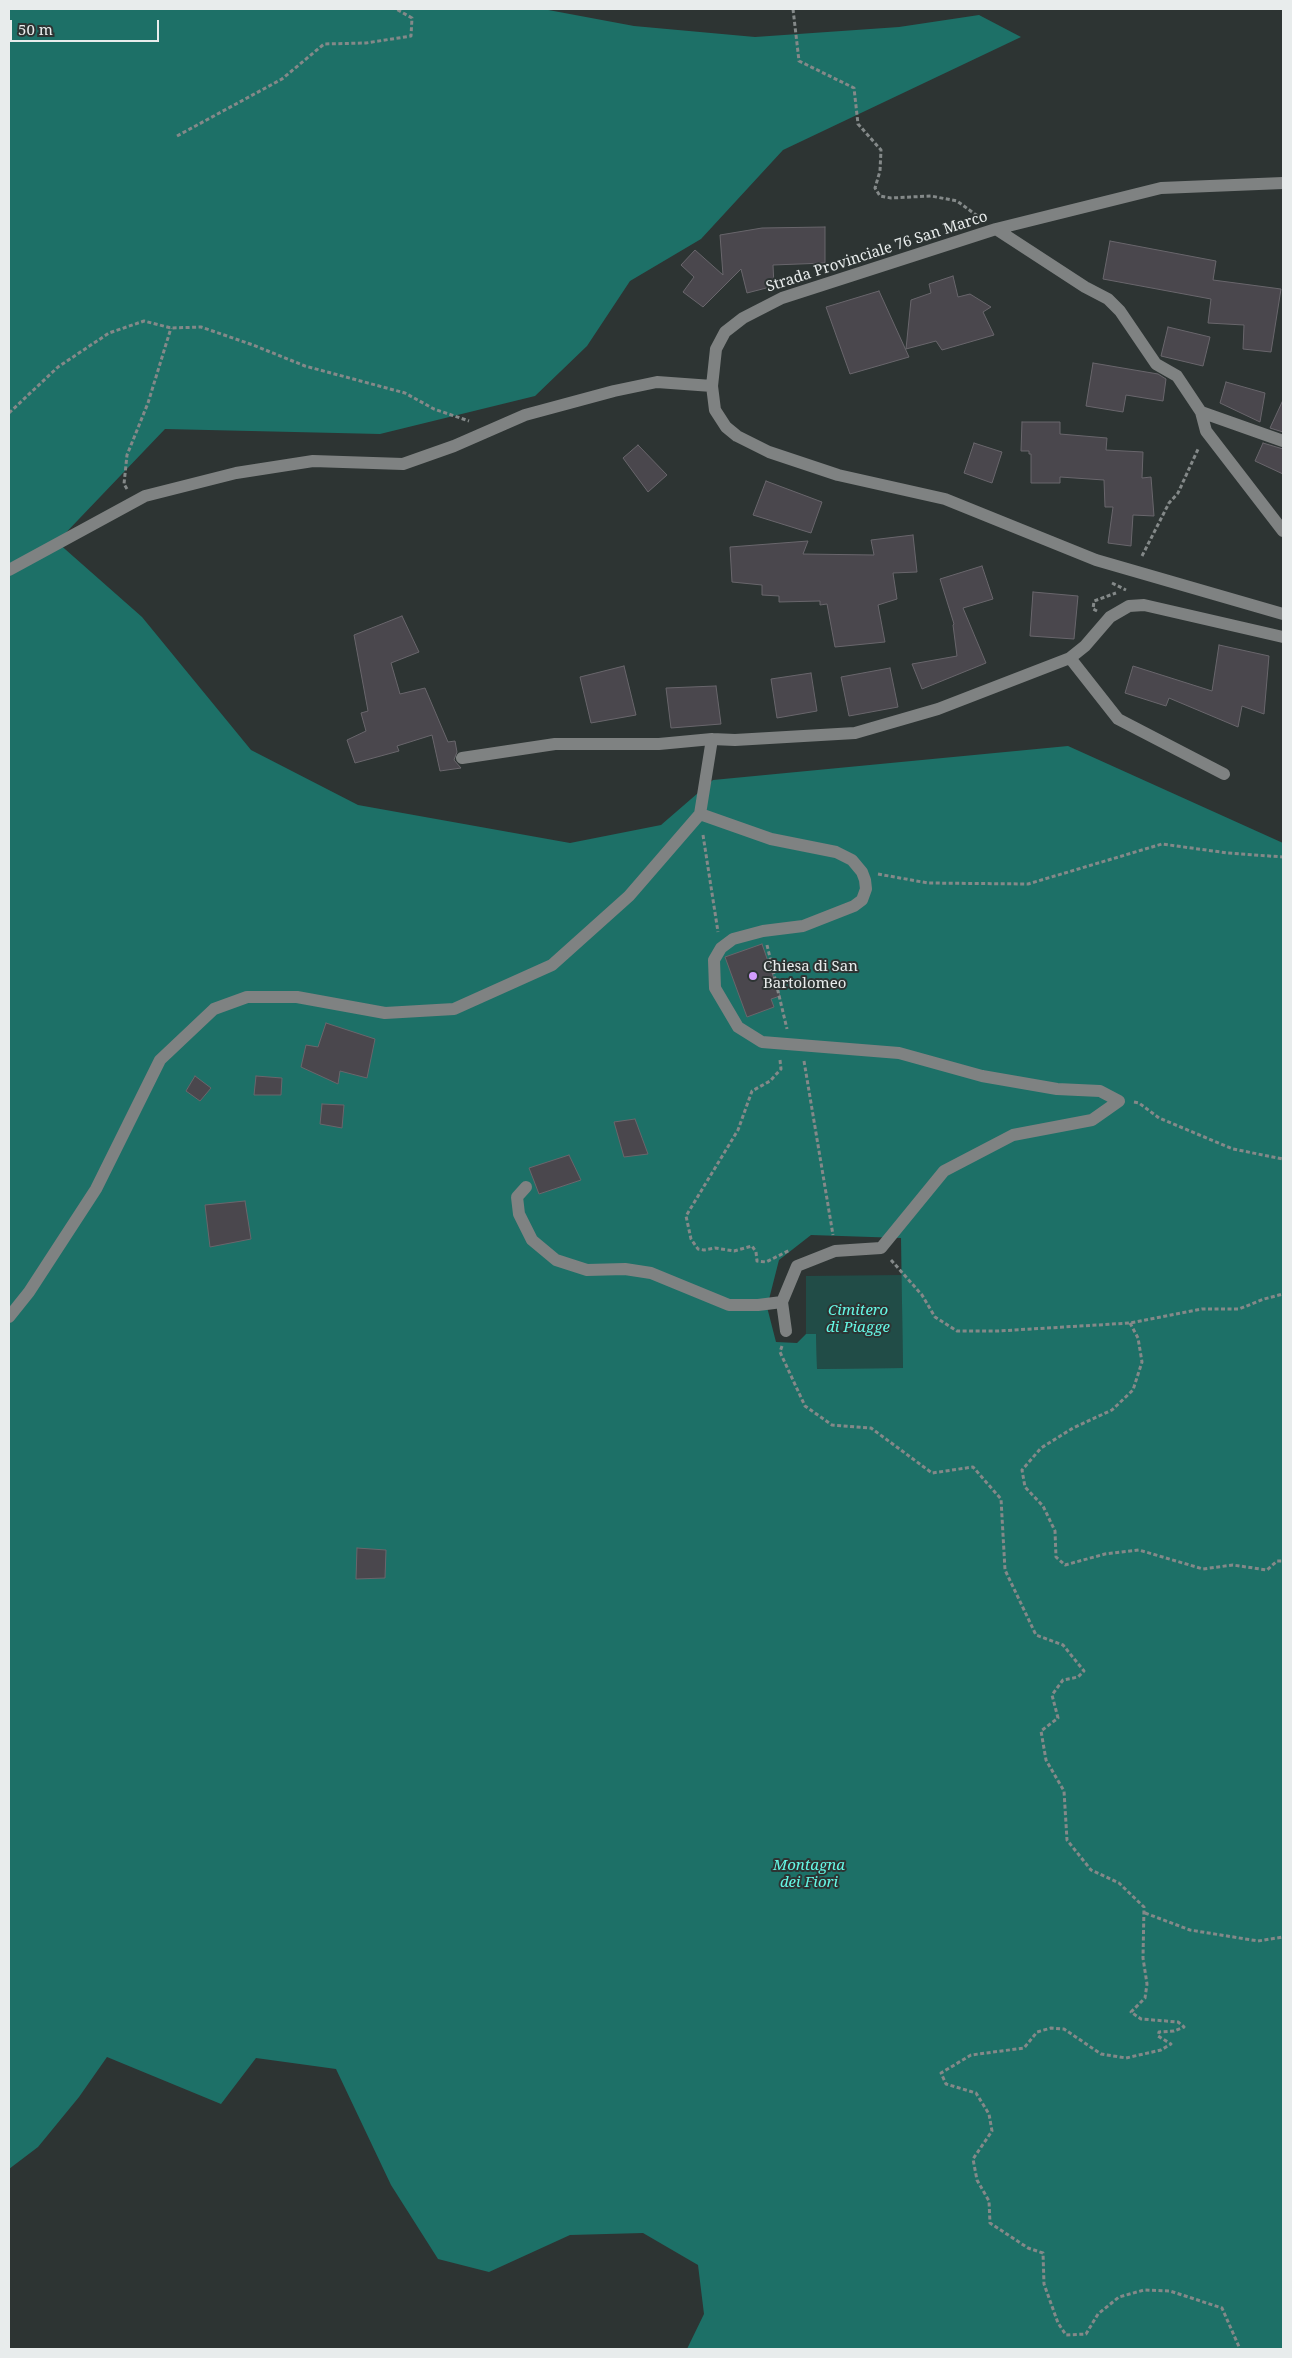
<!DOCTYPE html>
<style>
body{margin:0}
#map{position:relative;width:1292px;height:2358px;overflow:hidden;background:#2d3433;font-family:"Noto Serif",serif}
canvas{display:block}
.frame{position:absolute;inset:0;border:10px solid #e8ecec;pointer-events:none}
.scale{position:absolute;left:10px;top:20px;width:149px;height:22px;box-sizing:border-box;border:2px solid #e8ecec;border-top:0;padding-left:6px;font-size:15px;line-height:18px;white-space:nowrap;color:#e8ecec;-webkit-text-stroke:4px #2d3433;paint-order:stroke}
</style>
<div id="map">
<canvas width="1292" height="2358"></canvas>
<div class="frame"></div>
<div class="scale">50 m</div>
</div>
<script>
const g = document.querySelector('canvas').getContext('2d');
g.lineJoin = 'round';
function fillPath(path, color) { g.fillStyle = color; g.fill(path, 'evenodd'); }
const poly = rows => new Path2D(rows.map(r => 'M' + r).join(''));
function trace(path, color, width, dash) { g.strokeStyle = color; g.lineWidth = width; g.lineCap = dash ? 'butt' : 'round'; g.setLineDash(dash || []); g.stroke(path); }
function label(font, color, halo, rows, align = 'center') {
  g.font = font + ' "Noto Serif",serif'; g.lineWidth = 4; g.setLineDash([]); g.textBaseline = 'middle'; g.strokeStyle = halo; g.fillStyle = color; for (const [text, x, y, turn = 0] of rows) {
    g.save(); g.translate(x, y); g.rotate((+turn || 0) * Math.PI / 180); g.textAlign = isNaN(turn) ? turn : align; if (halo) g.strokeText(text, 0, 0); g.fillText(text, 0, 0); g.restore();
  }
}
const green = poly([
 [902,1275,903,1368,817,1369,816,1334,806,1334,806,1276]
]);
const forest = poly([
 [9,9,543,9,634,26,755,37,899,27,979,15,1021,37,783,150,701,239,630,281,587,346,535,396,380,434,165,429,57,542,142,617,251,750,358,805,570,843,661,825,713,780,1068,746,1283,843,1283,2349,687,2349,704,2314,698,2265,643,2233,570,2235,489,2272,438,2259,391,2185,336,2069,256,2058,221,2104,107,2057,79,2097,38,2147,9,2169],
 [811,1235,901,1238,903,1368,817,1369,816,1334,806,1334,797,1343,776,1342,767,1307,779,1260]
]);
const building = poly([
 [825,227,825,263,773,265,774,286,747,293,741,269,703,307,683,292,694,277,681,265,695,250,723,275,720,235,762,228,825,227],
 [1110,241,1216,261,1213,280,1281,289,1271,352,1243,349,1244,325,1208,323,1211,299,1103,279,1110,241],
 [953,276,958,297,970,294,991,307,983,312,994,335,942,350,936,341,906,349,911,300,931,293,929,284,953,276],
 [879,291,909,357,850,374,826,307,879,291],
 [1168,327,1210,337,1203,366,1161,356,1168,327],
 [1093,363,1158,374,1166,379,1163,401,1126,395,1123,412,1086,406,1093,363],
 [1226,382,1265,393,1260,422,1220,403,1226,382],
 [1283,400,1283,432,1270,428,1283,400],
 [1022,422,1060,422,1060,434,1107,438,1106,450,1143,452,1142,478,1151,477,1154,516,1133,515,1131,546,1108,543,1113,507,1105,507,1104,480,1060,477,1060,483,1031,483,1031,454,1029,454,1029,451,1021,451,1022,422],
 [974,443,1002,452,992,483,964,473,974,443],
 [1263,443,1283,449,1283,474,1255,461,1263,443],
 [638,445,667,475,648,492,623,458,638,445],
 [766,481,822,502,811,533,753,515,766,481],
 [913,535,917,572,893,573,897,599,878,605,885,642,835,647,827,604,820,605,820,601,779,602,779,596,762,595,762,585,732,582,730,547,808,541,803,554,874,555,871,540,913,535],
 [982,566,993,599,963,608,986,663,922,689,912,664,957,656,953,625,954,624,940,579,982,566],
 [1033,592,1078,596,1074,639,1030,636,1033,592],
 [402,616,419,652,391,663,400,694,425,688,448,742,455,741,457,752,454,760,461,768,440,771,432,735,397,746,399,751,355,763,347,740,366,731,361,713,368,711,354,635,402,616],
 [1219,645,1269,656,1264,714,1242,706,1238,727,1169,698,1166,706,1125,693,1133,666,1212,691,1219,645],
 [624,666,636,715,591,723,580,677,624,666],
 [890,668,898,707,849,716,841,677,890,668],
 [811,673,817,711,777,718,771,679,811,673],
 [716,686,721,724,671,728,666,688,716,686],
 [762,944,780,996,771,999,774,1007,747,1017,725,957,762,944],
 [326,1023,375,1039,367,1078,340,1071,338,1084,301,1067,306,1045,318,1047,326,1023],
 [195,1076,211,1088,200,1101,186,1091,195,1076],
 [256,1076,282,1078,281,1095,254,1095,256,1076],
 [322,1104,344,1105,342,1128,320,1124,322,1104],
 [635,1119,648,1154,624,1157,614,1122,635,1119],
 [569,1155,581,1180,539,1194,529,1168,569,1155],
 [245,1201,251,1239,210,1247,205,1205,245,1201],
 [357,1548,386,1550,385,1578,356,1579,357,1548]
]);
const path = poly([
 [793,9,799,61,854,88,858,124,881,150,880,171,875,188,880,196,891,198,931,196,957,201,979,217],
 [177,136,282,79,324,44,366,43,411,36,412,18,396,9],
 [9,413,58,367,109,333,144,321,171,328,201,327,253,345,305,366,405,393,434,409,469,421],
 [127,489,124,484,127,455,148,403,171,328],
 [1142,556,1169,503,1178,493,1199,447],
 [1112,583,1126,590],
 [1097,611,1093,609,1094,601,1116,593],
 [703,835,718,932],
 [878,874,928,883,1028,884,1162,844,1228,853,1283,857],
 [767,945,787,1029],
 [780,1060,781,1069,770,1081,752,1091,738,1130,686,1216,691,1239,698,1249,704,1250,715,1248,734,1251,752,1246,756,1252,757,1261,766,1262,790,1250],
 [804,1061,833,1235],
 [1134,1102,1139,1103,1159,1118,1233,1149,1283,1159],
 [891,1260,922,1295,935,1317,957,1331,998,1331,1130,1323,1202,1309,1239,1309,1264,1299,1283,1294],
 [1130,1323,1138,1338,1142,1362,1133,1390,1112,1410,1073,1428,1041,1448,1022,1470,1025,1487,1043,1506,1055,1531,1056,1557,1065,1565,1105,1554,1139,1550,1203,1569,1233,1565,1267,1570,1277,1561,1283,1561],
 [782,1346,780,1352,805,1406,832,1425,871,1428,932,1473,973,1467,1001,1499,1005,1570,1036,1635,1063,1645,1084,1671,1078,1677,1063,1680,1052,1695,1058,1718,1041,1731,1046,1760,1064,1791,1067,1840,1091,1870,1119,1883,1144,1907,1143,1958,1147,1984,1145,1998,1131,2012,1141,2019,1178,2022,1184,2027,1174,2031,1159,2032,1158,2036,1171,2044,1161,2050,1126,2058,1101,2054,1064,2029,1051,2028,1037,2032,1024,2048,971,2055,941,2073,946,2084,976,2093,989,2114,992,2131,973,2159,977,2180,989,2201,990,2223,1028,2248,1043,2253,1044,2284,1058,2323,1066,2335,1086,2334,1098,2314,1119,2297,1144,2290,1170,2291,1222,2308,1240,2349],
 [1145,1913,1190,1930,1258,1941,1283,1937]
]);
const minor = poly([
 [1283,183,1161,188,996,229,782,298,743,318,725,332,716,349,712,386,715,410,726,427,737,436,769,452,838,475,945,499,1096,560,1283,614],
 [996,229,1085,287,1108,299,1120,311,1156,364,1177,376,1201,412,1206,431,1283,531],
 [1201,412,1283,441],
 [9,570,145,496,236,473,313,461,403,464,454,446,525,415,614,391,657,382,712,386],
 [1070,658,1118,719,1224,774],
 [462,758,555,744,659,744,712,739,735,740,855,733,938,709,1070,658,1085,646,1110,617,1129,606,1144,605,1283,637],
 [700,814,771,839,836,852,852,860,862,872,865,880,866,889,862,900,854,906,803,926,763,931,733,939,721,948,714,960,715,988,738,1027,762,1042,899,1053,982,1076,1057,1089,1100,1091,1119,1101,1092,1120,1013,1135,944,1171,881,1248,835,1251,797,1266,782,1302,786,1331],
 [526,1187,517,1197,519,1214,532,1240,556,1260,587,1270,625,1269,651,1273,729,1305,758,1305,782,1302],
 [9,1317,29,1292,96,1189,160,1060,214,1009,247,997,297,997,385,1013,454,1009,552,965,629,896,700,814,712,739]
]);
const markers = [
 [753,976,5,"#d29dfd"]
];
const streetNames = [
 ["Strada Provinciale 76 San Marco",877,252,-18]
];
const poiNames = [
 ["Chiesa di San",763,967],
 ["Bartolomeo",763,984]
];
const parkNames = [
 ["Cimitero",858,1311],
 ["di Piagge",858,1328],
 ["Montagna",809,1866],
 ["dei Fiori",809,1883]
];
fillPath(green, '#214c47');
fillPath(forest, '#1d7067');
fillPath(building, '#4a474d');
trace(building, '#69666c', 1);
trace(path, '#848989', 3, [4, 2.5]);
trace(minor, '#7f8282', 12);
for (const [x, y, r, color] of markers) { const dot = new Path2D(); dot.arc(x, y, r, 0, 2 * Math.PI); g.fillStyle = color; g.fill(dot); trace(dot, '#2d3433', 2); }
label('15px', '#e8ecec', '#2d3433', streetNames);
label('15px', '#e8ecec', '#2d3433', poiNames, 'left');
label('italic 15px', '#65f8e6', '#2d3433', parkNames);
</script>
